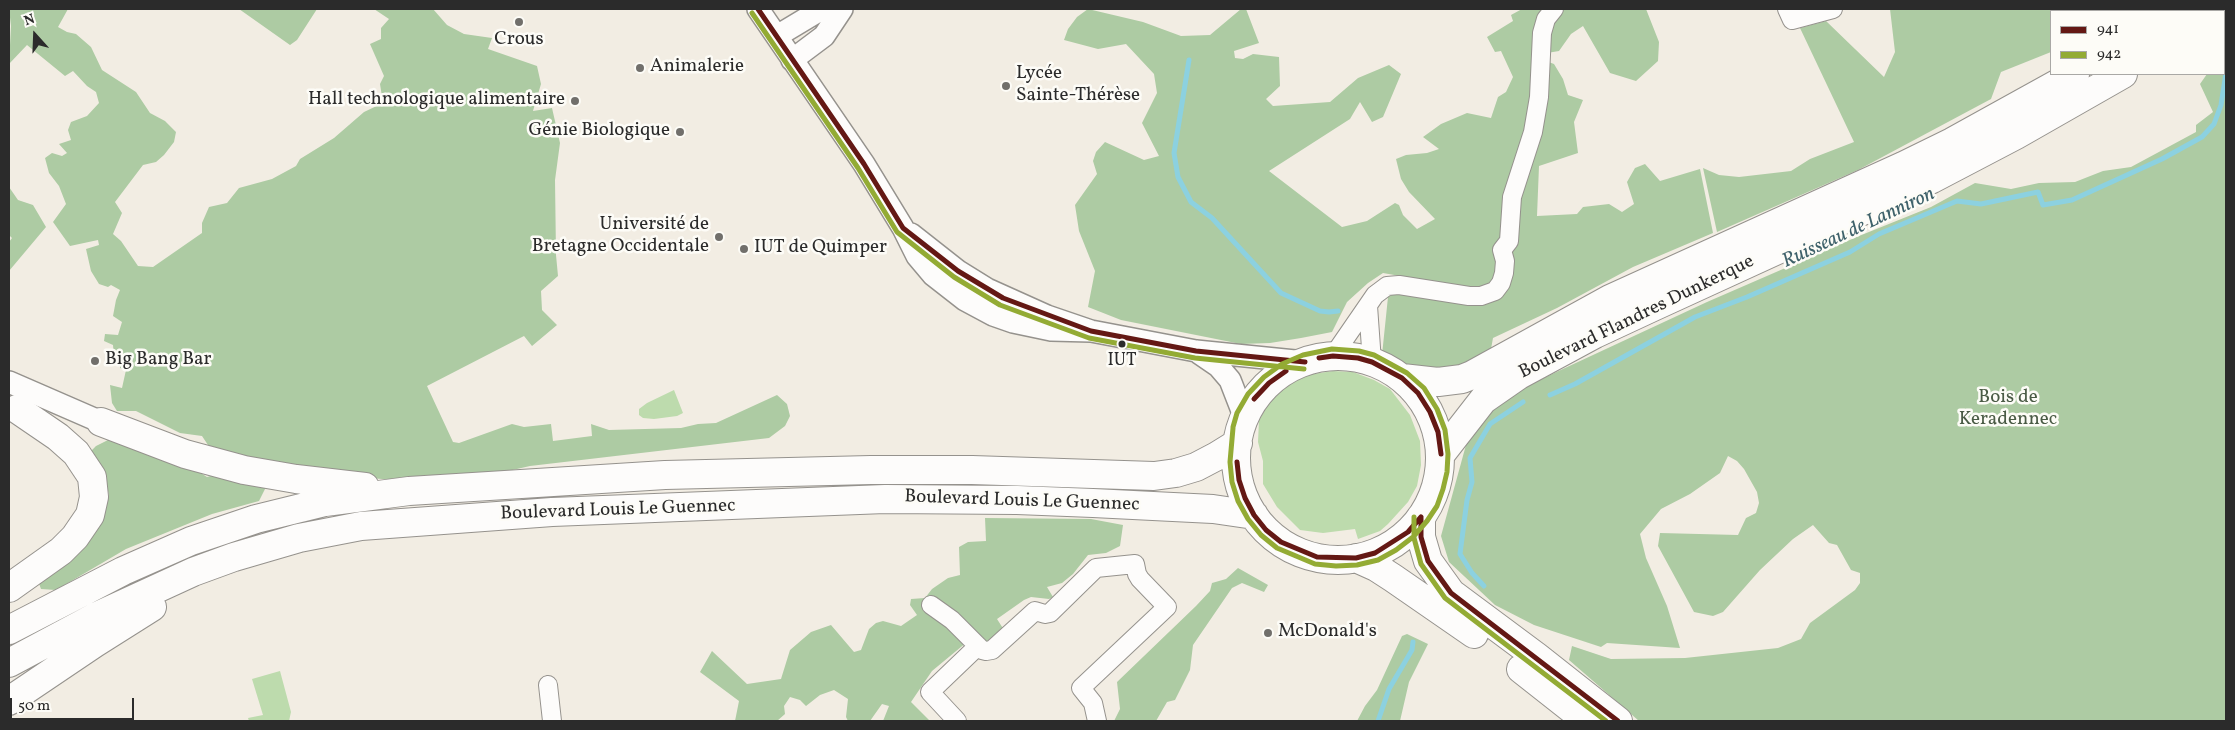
<!DOCTYPE html>
<meta charset="utf-8">
<style>
body{margin:0}
#map{position:relative;width:2235px;height:730px;overflow:hidden;background:#f2ede3;font-family:Vollkorn,serif}
canvas{display:block}
.frame{position:absolute;inset:0;border:10px solid #2b2b2b;pointer-events:none}
.legend{position:absolute;left:2050px;top:10px;width:175px;height:65px;box-sizing:border-box;background:#fdfcf7;border:1px solid #a9a8a5;margin:0;padding:6px 9px;list-style:none;font-size:15px;color:#2b2b2b}
.legend li{display:flex;align-items:center;gap:10px;height:25px}
.legend b{width:25px;border:1px solid #a9a8a5}
.north{position:absolute;left:10px;top:10px;width:50px;height:50px;-webkit-text-stroke:4px #fdfcf7;paint-order:stroke;rotate:340deg;font-size:14px;font-weight:700;line-height:20px;text-align:center;color:#2b2b2b}
.north::after{content:'';display:block;margin:auto;width:18px;height:22px;background:#2b2b2b;clip-path:polygon(50% 0,100% 100%,50% 72%,0 100%)}
.scale{position:absolute;left:10px;top:698px;width:124px;height:22px;box-sizing:border-box;border:2px solid #2b2b2b;border-top:0;padding-left:6px;font-size:15px;line-height:18px;white-space:nowrap;color:#2b2b2b;-webkit-text-stroke:4px #fdfcf7;paint-order:stroke}
</style>
<div id="map">
<canvas width="2235" height="730"></canvas>
<div class="frame"></div>
<ul class="legend">
<li><b style="height:6px;background:#641814"></b>941</li>
<li><b style="height:6px;background:#93ab34"></b>942</li>
</ul>
<div class="north">N</div>
<div class="scale">50 m</div>
</div>
<script>
const g = document.querySelector('canvas').getContext('2d');
g.lineJoin = 'round';
function fillPath(path, color) { g.fillStyle = color; g.fill(path, 'evenodd'); }
const poly = rows => new Path2D(rows.map(r => 'M' + r).join(''));
function trace(path, color, width, dash) { g.strokeStyle = color; g.lineWidth = width; g.lineCap = dash ? 'butt' : 'round'; g.setLineDash(dash || []); g.stroke(path); }
function label(font, color, halo, rows, align = 'center') {
  g.font = font + ' Vollkorn,serif'; g.lineWidth = 5; g.setLineDash([]); g.textBaseline = 'middle'; g.strokeStyle = halo; g.fillStyle = color; for (const [text, x, y, turn = 0] of rows) {
    g.save(); g.translate(x, y); g.rotate((+turn || 0) * Math.PI / 180); g.textAlign = isNaN(turn) ? turn : align; if (halo) g.strokeText(text, 0, 0); g.fillText(text, 0, 0); g.restore();
  }
}
const green = poly([
 [1333,371,1353,372,1374,380,1390,389,1410,415,1420,441,1421,465,1417,486,1408,502,1388,524,1380,531,1358,539,1355,529,1323,533,1300,530,1277,507,1263,484,1263,461,1258,442,1259,420,1271,400,1289,384,1306,375],
 [674,390,683,413,677,416,654,419,643,418,639,415,639,409,647,403],
 [280,671,291,712,289,721,249,721,248,718,263,715,252,679]
]);
const forest = poly([
 [9,9,68,9,58,27,67,32,76,34,91,47,102,70,136,92,150,113,165,121,176,132,174,142,164,155,156,162,143,165,115,202,122,213,113,234,121,241,138,266,153,267,202,233,202,223,209,207,227,203,239,188,272,179,296,166,300,159,334,138,364,112,383,103,380,84,384,76,370,44,381,39,381,28,389,19,374,9,433,9,447,25,464,34,492,38,488,49,537,66,541,84,533,111,552,108,560,143,555,180,556,255,558,276,541,291,542,310,557,325,532,346,524,336,427,386,453,442,459,443,512,424,524,427,551,424,553,441,592,436,591,424,609,430,681,428,698,424,716,423,777,395,787,404,790,416,785,426,769,438,530,466,495,474,396,480,299,473,267,485,259,501,212,514,126,549,56,590,41,589,37,578,109,496,107,485,91,451,96,446,108,440,118,439,137,446,147,455,193,468,207,477,214,475,222,454,208,445,202,436,180,433,136,411,117,411,112,403,110,385,122,388,126,370,120,368,120,363,114,357,113,345,104,341,105,334,118,335,122,322,113,316,116,300,120,290,111,285,108,287,99,284,91,271,86,249,99,245,98,240,70,246,53,222,66,204,59,186,49,173,45,158,52,153,62,156,67,153,59,144,71,140,68,130,71,122,87,116,99,103,96,92,87,86,73,71,65,76,27,45,9,64,11,26],
 [239,9,317,9,297,40,290,45],
 [1088,9,1143,22,1181,36,1210,35,1241,9,1246,9,1259,43,1234,51,1235,58,1243,59,1253,54,1279,57,1280,86,1266,99,1273,106,1330,102,1358,78,1389,65,1401,74,1383,117,1372,122,1360,102,1350,119,1269,171,1342,227,1367,221,1395,203,1399,205,1403,215,1417,229,1435,219,1409,192,1401,179,1396,159,1406,155,1427,153,1439,149,1423,137,1441,124,1467,113,1491,118,1498,97,1506,92,1513,77,1501,51,1495,52,1487,37,1513,21,1511,15,1522,9,1646,9,1659,42,1658,61,1636,81,1610,73,1583,26,1571,34,1559,51,1547,53,1546,61,1554,64,1563,79,1568,95,1583,100,1574,122,1578,153,1539,166,1537,216,1577,214,1583,207,1609,204,1622,212,1634,204,1627,182,1635,168,1645,164,1660,181,1700,169,1713,233,1633,267,1557,308,1493,338,1491,349,1456,369,1399,367,1382,355,1388,297,1401,289,1400,276,1383,273,1368,283,1347,302,1332,332,1301,338,1270,343,1241,344,1121,320,1088,307,1095,271,1079,231,1075,205,1097,174,1093,161,1096,152,1105,142,1144,160,1159,156,1142,123,1157,93,1154,74,1126,44,1098,49,1064,40,1068,29,1077,17],
 [1890,9,2144,9,2137,11,2051,11,2051,52,2001,72,1991,99,1858,170,1717,232,1703,168,1719,175,1739,177,1791,171,1810,159,1854,142,1800,28,1826,21,1884,77,1895,52],
 [2226,49,2226,721,1639,721,1569,660,1572,646,1611,659,1685,658,1778,648,1801,639,1810,623,1855,590,1860,583,1860,573,1851,570,1837,545,1829,543,1813,525,1793,539,1760,570,1723,612,1713,616,1694,612,1658,546,1660,533,1738,535,1746,518,1756,513,1759,503,1757,492,1744,469,1737,461,1728,456,1720,473,1690,494,1661,509,1640,534,1646,558,1667,606,1680,648,1607,643,1601,647,1534,625,1495,605,1449,562,1441,536,1469,434,1483,417,1522,388,1707,302,1859,236,1931,207,1975,183,2011,189,2039,183,2075,182,2103,171,2131,167,2196,132,2196,125,2213,112,2200,84,2207,74,2224,74,2224,52],
 [9,187,18,200,33,205,46,227,9,271,9,242,12,238,9,235],
 [985,518,1091,519,1123,525,1120,546,1106,553,1088,555,1073,574,1062,583,1047,587,1053,597,1049,599,1031,597,1024,600,997,619,1006,633,987,646,967,642,932,671,911,702,930,721,883,721,889,706,882,704,870,721,848,721,846,717,848,699,834,690,820,695,806,706,800,700,790,697,784,706,785,714,777,721,735,721,739,701,700,672,712,651,747,684,781,679,790,650,811,632,831,625,854,652,861,650,869,629,876,623,883,621,901,626,917,615,910,605,911,599,925,598,932,589,948,578,960,575,959,547,968,542,986,541],
 [1238,568,1268,585,1264,592,1242,583,1232,588,1193,645,1190,670,1175,700,1167,702,1156,721,1114,721,1120,709,1117,682,1196,606,1210,591,1212,583,1226,579],
 [1407,634,1428,644,1409,682,1400,721,1357,721,1365,706,1377,690,1402,636]
]);
const stream = poly([
 [1189,60,1174,153,1178,177,1191,202,1212,218,1281,293,1320,311,1329,312,1338,311],
 [1550,395,1575,384,1695,317,1747,297,1850,252,1879,234,1957,201,1981,204,2038,192,2043,205,2072,200,2162,159,2202,137,2214,124,2221,105,2226,73],
 [1484,586,1472,573,1460,554,1467,500,1472,482,1470,458,1490,424,1523,402],
 [1378,721,1389,689,1412,650,1413,642]
]);
const minor = poly([
 [1787,9,1792,20,1833,9],
 [1368,306,1372,362],
 [1333,356,1375,295,1387,286,1399,285,1469,296,1481,296,1495,291,1501,283,1504,273,1505,261,1502,250,1509,241,1512,197,1533,132,1539,97,1542,33,1546,19,1554,9],
 [931,605,952,620,982,650,986,651,992,650,1035,611,1045,614,1050,613,1096,568,1135,564,1137,574,1140,579,1167,607,1081,688,1093,703,1097,721],
 [548,685,552,721],
 [957,721,930,692,978,646]
]);
const tertiary = poly([
 [758,9,864,164,903,228,917,256,933,275,965,300,993,315,1013,322,1051,330,1091,331],
 [777,36,822,9],
 [792,60,824,36,842,9],
 [911,234,958,271,987,289,1047,316,1091,331,1196,351,1305,362],
 [1199,353,1218,366,1230,380,1244,416],
 [9,382,101,422]
]);
const primary = poly([
 [2180,11,2184,9],
 [2224,13,2226,12],
 '1236 458a102 102 0 1 1 204 0a102 102 0 1 1-204 0Z',
 [1402,378,1438,382,1462,379,1472,375,1610,299,1903,166,1952,142,2075,74],
 [101,422,185,454,244,470,296,479,365,487],
 [1441,454,1483,400,1519,375,1595,334,1653,307,1932,179,2016,135,2123,74],
 [1421,517,1421,537,1428,561,1451,593,1537,657,1618,721],
 [1356,558,1376,567,1393,578,1474,634],
 [9,588,61,551,75,537,90,515,94,497,92,477,76,453,58,437,17,409],
 [9,630,123,571,191,541,256,519,325,502,409,491,665,475,871,470,972,470,1154,476,1176,473,1196,467,1217,456,1238,443],
 [9,663,95,617,193,572,234,557,299,538,361,526,552,512,885,499,1017,500,1093,503,1213,509,1254,515],
 [1521,669,1587,721],
 [9,701,95,643,152,607]
]);
const bus1 = poly([
 [758,9,864,164,903,228,958,271,1003,298,1091,331,1196,351,1305,362],
 [1319,358,1333,356,1358,358,1372,362,1402,378,1418,393,1430,412,1438,432,1441,454],
 [1254,399,1269,383,1286,371],
 [1237,462,1239,480,1245,498,1254,515,1266,530,1281,542,1317,557,1356,558,1375,553,1408,532,1421,517],
 [1421,517,1421,537,1428,561,1451,593,1618,721]
]);
const bus2 = poly([
 [752,13,858,168,897,232,954,277,1000,305,1089,338,1195,358,1304,369],
 [1233,428,1230,462,1232,482,1238,501,1248,519,1261,535,1277,548,1315,564,1336,566,1357,565,1378,560,1396,550,1413,537,1427,521,1437,506,1443,489,1447,472,1448,454,1445,430,1437,409,1424,388,1407,373,1374,355,1359,351,1332,349,1303,355,1282,364,1264,377,1248,394,1237,413,1233,427],
 [1414,517,1414,538,1421,564,1445,598,1606,721]
]);
const markers = [
 [519,22,5,"#716f6b"],
 [640,68,5,"#716f6b"],
 [1006,86,5,"#716f6b"],
 [575,101,5,"#716f6b"],
 [680,132,5,"#716f6b"],
 [719,237,5,"#716f6b"],
 [744,249,5,"#716f6b"],
 [1122,344,4.5,"#2b2b2b"],
 [95,361,5,"#716f6b"],
 [1268,633,5,"#716f6b"]
];
const busNames = [
 ["IUT",1122,362]
];
const poiNames = [
 ["Crous",519,41,"center"],
 ["Animalerie",650,68],
 ["Lycée",1016,75],
 ["Sainte-Thérèse",1016,97],
 ["Hall technologique alimentaire",565,101,"right"],
 ["Génie Biologique",670,132,"right"],
 ["Université de",709,226,"right"],
 ["Bretagne Occidentale",709,248,"right"],
 ["IUT de Quimper",754,249],
 ["Big Bang Bar",105,361],
 ["McDonald's",1278,633]
];
const streetNames = [
 ["Boulevard Flandres Dunkerque",1637,318,-26],
 ["Boulevard Louis Le Guennec",1022,502,2],
 ["Boulevard Louis Le Guennec",618,511,-2]
];
const parkNames = [
 ["Bois de",2008,399],
 ["Keradennec",2008,421]
];
const waterNames = [
 ["Ruisseau de Lanniron",1859,229,-25]
];
fillPath(green, '#bddbad');
fillPath(forest, '#adcba3');
trace(stream, '#8cd1e0', 5);
trace(minor, '#95928d', 20);
trace(tertiary, '#95928d', 24);
trace(primary, '#95928d', 30);
trace(minor, '#fdfcfb', 18);
trace(tertiary, '#fdfcfb', 21);
trace(primary, '#fdfcfb', 28);
trace(bus1, '#641814', 5);
trace(bus2, '#93ab34', 5);
for (const [x, y, r, color] of markers) { const dot = new Path2D(); dot.arc(x, y, r, 0, 2 * Math.PI); g.fillStyle = color; g.fill(dot); trace(dot, '#fdfcf7', 2); }
label('18px', '#2b2b2b', '#fdfcf7', busNames);
label('19px', '#2b2b2b', '#fdfcf7', poiNames, 'left');
label('19px', '#2b2b2b', '#fdfcf7', streetNames);
label('19px', '#4a5b45', '#fdfcf7', parkNames);
label('italic 20px', '#3e616a', '#fdfcf7', waterNames);
</script>
